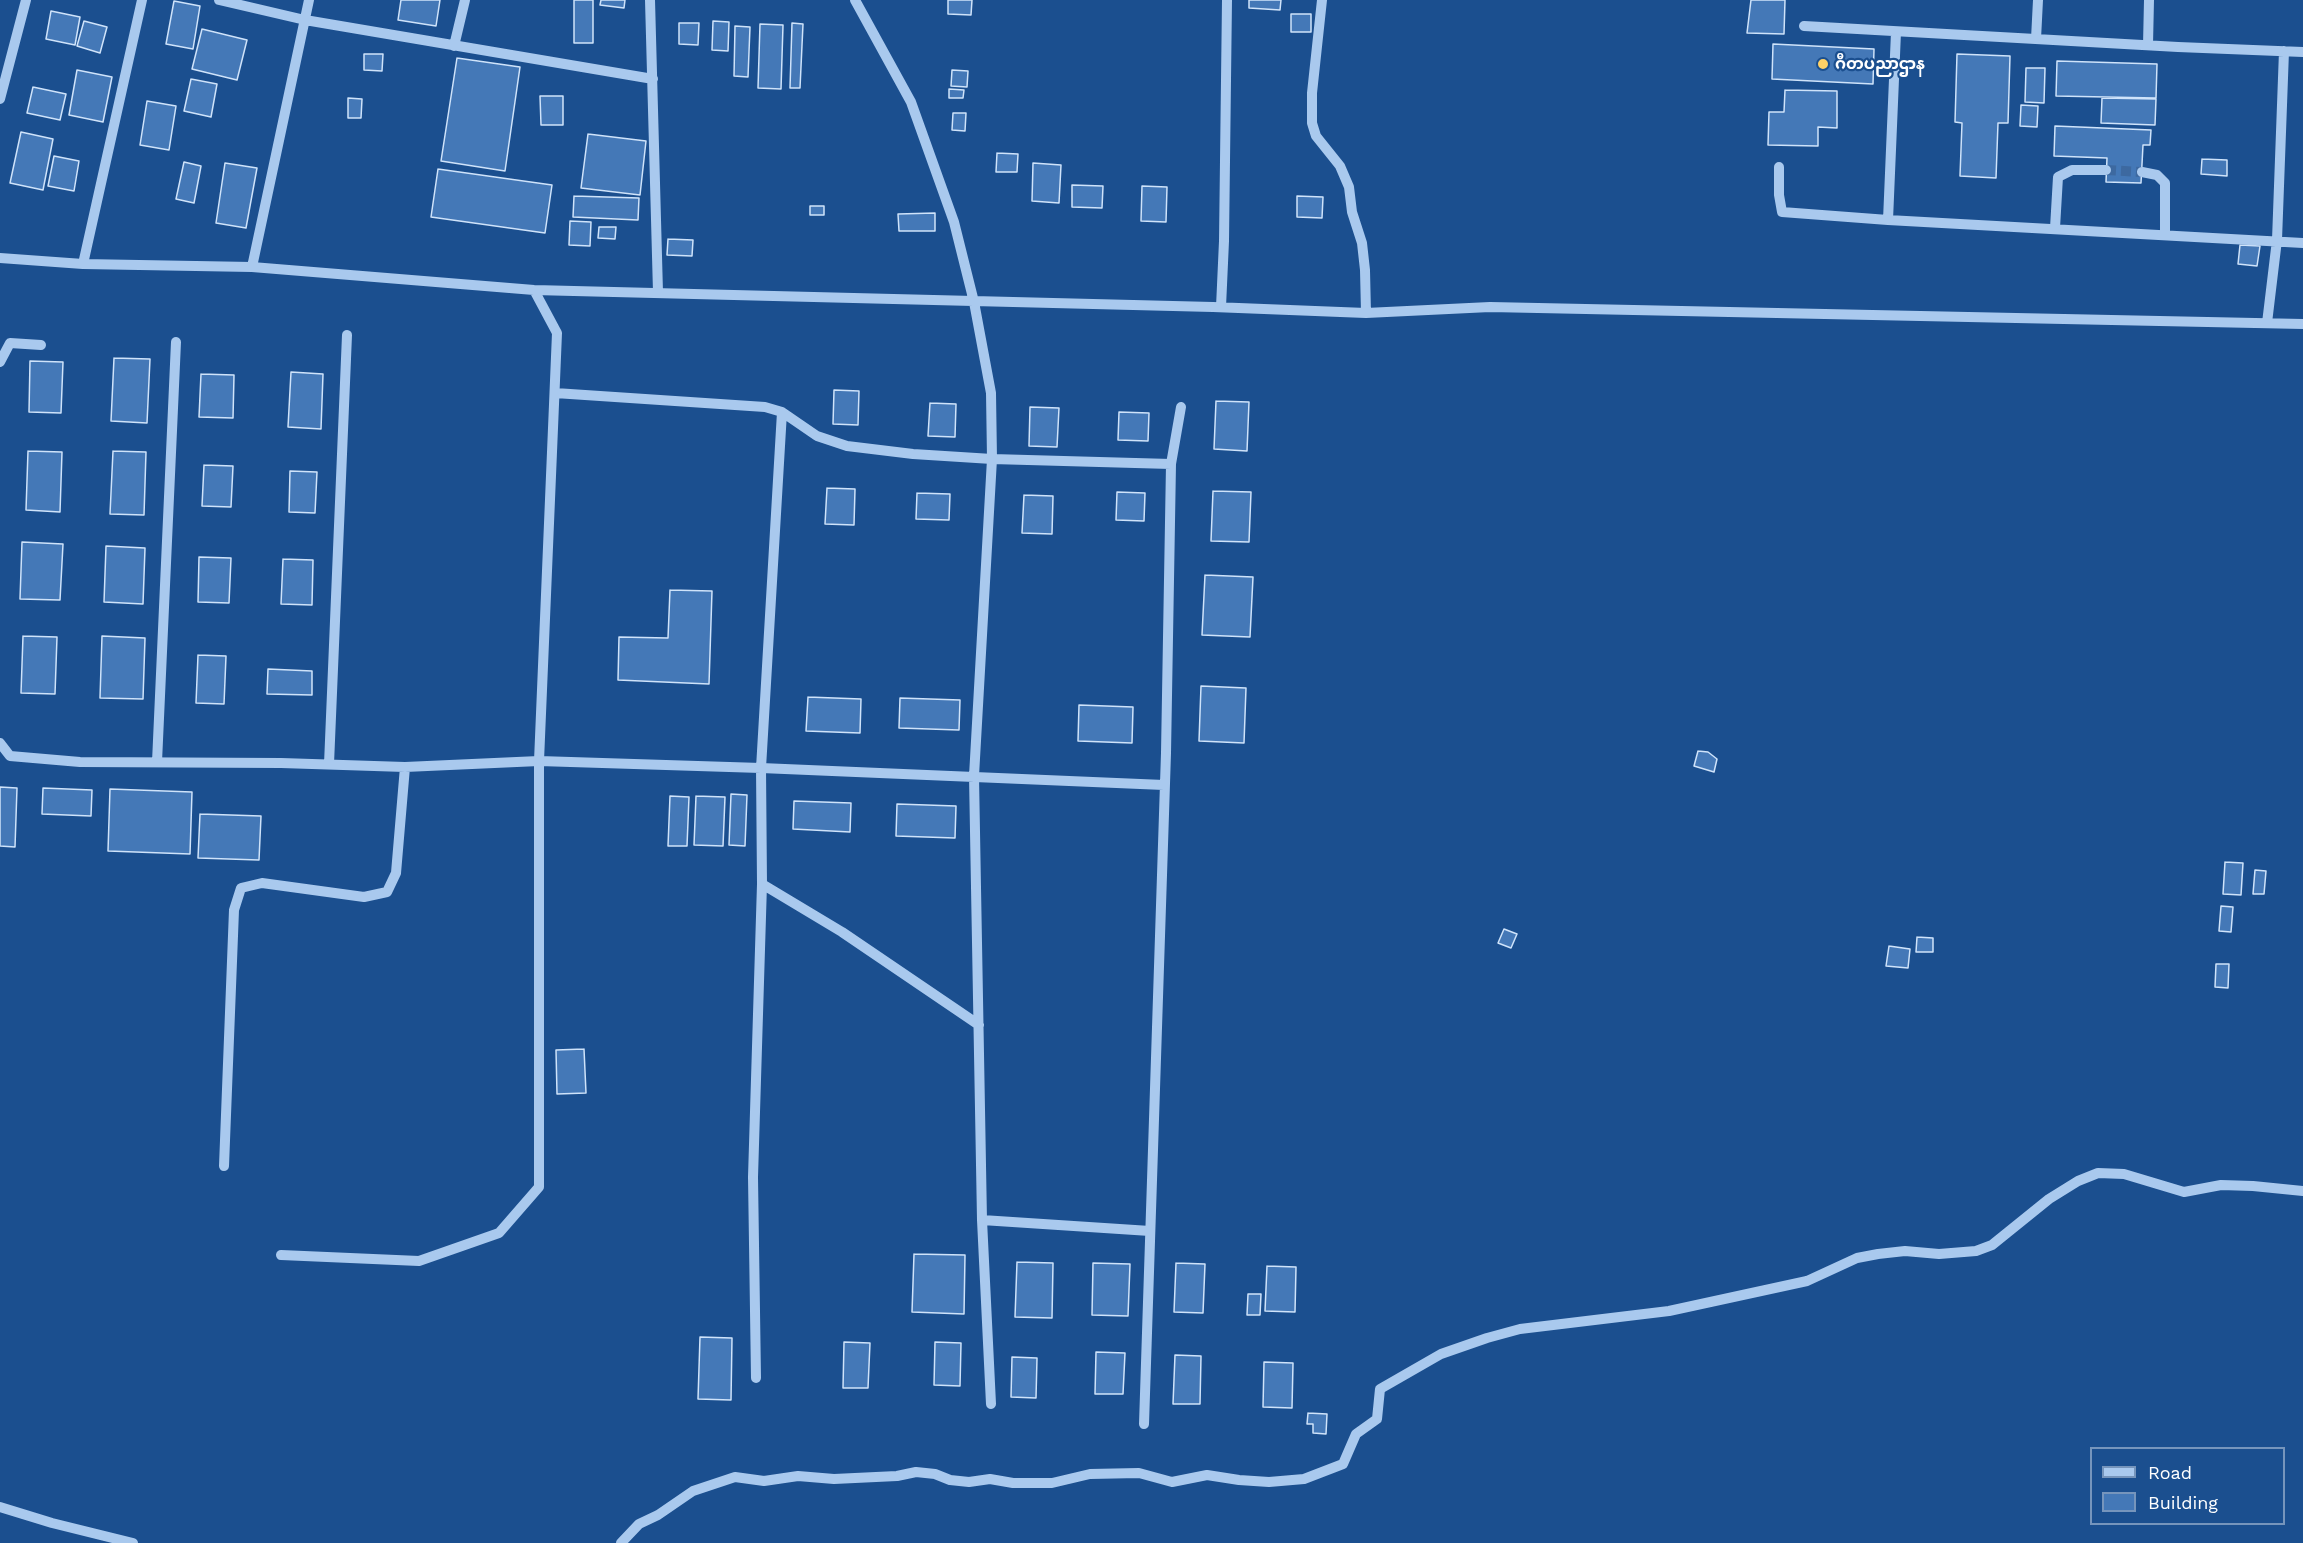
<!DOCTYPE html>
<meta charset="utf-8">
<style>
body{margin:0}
#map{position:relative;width:2303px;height:1543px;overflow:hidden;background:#1b4f8f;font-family:"Work Sans",sans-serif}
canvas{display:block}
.legend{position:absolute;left:2090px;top:1447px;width:195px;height:78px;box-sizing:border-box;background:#1b4f8f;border:2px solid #7695bc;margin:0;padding:8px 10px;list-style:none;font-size:18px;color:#fff}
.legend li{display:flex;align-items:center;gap:12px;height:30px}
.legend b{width:30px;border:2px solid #7695bc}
</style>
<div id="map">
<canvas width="2303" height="1543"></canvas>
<ul class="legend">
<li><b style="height:8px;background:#a9c9ee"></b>Road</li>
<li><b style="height:16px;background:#4478b7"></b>Building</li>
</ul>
</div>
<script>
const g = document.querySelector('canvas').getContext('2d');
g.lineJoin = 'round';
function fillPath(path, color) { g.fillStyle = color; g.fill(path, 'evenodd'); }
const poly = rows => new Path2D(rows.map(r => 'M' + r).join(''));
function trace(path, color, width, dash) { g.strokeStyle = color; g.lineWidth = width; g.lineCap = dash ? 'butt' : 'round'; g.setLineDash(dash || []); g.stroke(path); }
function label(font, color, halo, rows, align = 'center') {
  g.font = font + ' "Work Sans","Noto Sans Myanmar",sans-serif'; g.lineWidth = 4.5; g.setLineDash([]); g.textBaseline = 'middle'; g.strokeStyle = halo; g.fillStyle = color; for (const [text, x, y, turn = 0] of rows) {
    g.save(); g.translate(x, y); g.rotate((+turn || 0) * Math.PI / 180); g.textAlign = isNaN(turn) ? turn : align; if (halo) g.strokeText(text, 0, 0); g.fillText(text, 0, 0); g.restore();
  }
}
const building = poly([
 [401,0,440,0,436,26,398,20,401,0],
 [574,0,593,0,593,43,574,43,574,0],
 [601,0,625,0,624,8,600,5,601,0],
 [948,0,972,0,971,15,948,14,948,0],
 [1249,0,1281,0,1280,10,1249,8,1249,0],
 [1751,0,1785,0,1784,34,1747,33,1751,0],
 [174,1,200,6,193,49,166,44,174,1],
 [51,11,80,17,75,45,46,39,51,11],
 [1291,14,1311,14,1311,32,1291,32,1291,14],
 [84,21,107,27,100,53,77,46,84,21],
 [713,21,729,22,728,51,712,50,713,21],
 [679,23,699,23,698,45,679,44,679,23],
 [792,23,803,24,800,88,790,88,792,23],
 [760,24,783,25,781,89,758,88,760,24],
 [735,26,750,27,748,77,734,76,735,26],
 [202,29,247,40,237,80,192,69,202,29],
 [1773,44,1874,49,1873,84,1772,79,1773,44],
 [364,54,383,54,382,71,364,70,364,54],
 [1957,54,2010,56,2008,123,1998,123,1996,178,1960,176,1962,123,1955,122,1957,54],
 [457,58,520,67,505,171,441,161,457,58],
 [2057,61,2157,64,2156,98,2056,96,2057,61],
 [2026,68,2045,68,2044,103,2025,102,2026,68],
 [77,70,112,77,103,122,69,115,77,70],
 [952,70,968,71,967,87,951,86,952,70],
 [191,79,217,84,211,117,184,111,191,79],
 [33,87,66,94,60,120,27,113,33,87],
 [949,89,964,90,963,98,949,98,949,89],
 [1785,90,1837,91,1837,128,1818,127,1818,146,1768,145,1769,112,1784,112,1785,90],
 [540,96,563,96,563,125,541,125,540,96],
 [348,98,362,99,361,118,348,118,348,98],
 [2102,98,2156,99,2155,125,2101,123,2102,98],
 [147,101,176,106,169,150,140,145,147,101],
 [2021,105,2038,106,2037,127,2020,126,2021,105],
 [953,113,966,113,965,131,952,130,953,113],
 [2055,126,2151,130,2150,145,2143,145,2141,183,2106,182,2107,158,2054,156,2055,126],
 [21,132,53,139,43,190,10,183,21,132],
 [588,134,646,141,640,195,581,188,588,134],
 [997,153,1018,154,1017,172,996,172,997,153],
 [54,156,79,161,74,191,48,186,54,156],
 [2202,159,2227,160,2227,176,2201,174,2202,159],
 [184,162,201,166,194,203,176,199,184,162],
 [225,163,257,168,246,228,216,223,225,163],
 [1033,163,1061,165,1059,203,1032,201,1033,163],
 [438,169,552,185,545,233,431,217,438,169],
 [1072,185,1103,186,1102,208,1072,207,1072,185],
 [1142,186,1167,187,1166,222,1141,221,1142,186],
 [574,196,639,198,638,220,573,217,574,196],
 [1297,196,1323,197,1322,218,1297,217,1297,196],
 [810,206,824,206,824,215,810,215,810,206],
 [935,213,935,231,899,231,898,214,935,213],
 [570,221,591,222,590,246,569,245,570,221],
 [599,227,616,227,615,239,598,238,599,227],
 [668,239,693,240,692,256,667,255,668,239],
 [2240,245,2260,246,2257,266,2238,264,2240,245],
 [114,358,150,359,147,423,111,421,114,358],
 [30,361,63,362,61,413,29,412,30,361],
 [291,372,323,374,321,429,288,427,291,372],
 [201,374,234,375,233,418,199,417,201,374],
 [834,390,859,391,858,425,833,424,834,390],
 [1216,401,1249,402,1247,451,1214,449,1216,401],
 [930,403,956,404,955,437,928,436,930,403],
 [1030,407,1059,408,1057,447,1029,446,1030,407],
 [1119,412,1149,413,1148,441,1118,440,1119,412],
 [28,451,62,452,60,512,26,510,28,451],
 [113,451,146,452,144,515,110,514,113,451],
 [204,465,233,466,231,507,202,506,204,465],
 [290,471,317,472,315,513,289,512,290,471],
 [827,488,855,489,854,525,825,524,827,488],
 [1213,491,1251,492,1249,542,1211,541,1213,491],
 [1117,492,1145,493,1144,521,1116,520,1117,492],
 [917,493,950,494,949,520,916,519,917,493],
 [1024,495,1053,496,1052,534,1022,533,1024,495],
 [22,542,63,544,60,600,20,599,22,542],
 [106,546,145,548,143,604,104,602,106,546],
 [199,557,231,558,229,603,198,602,199,557],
 [283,559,313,560,312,605,281,604,283,559],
 [1205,575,1253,577,1250,637,1202,635,1205,575],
 [670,590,712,591,709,684,618,680,619,637,668,638,670,590],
 [23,636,57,637,55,694,21,693,23,636],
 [102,636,145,638,143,699,100,698,102,636],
 [198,655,226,656,224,704,196,703,198,655],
 [268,669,312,671,312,695,267,694,268,669],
 [1201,686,1246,688,1244,743,1199,741,1201,686],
 [808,697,861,699,860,733,806,731,808,697],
 [900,698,960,700,959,730,899,728,900,698],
 [1079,705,1133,707,1132,743,1078,741,1079,705],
 [1698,751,1708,752,1717,759,1714,772,1694,766,1698,751],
 [0,787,17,788,15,847,0,846,0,787],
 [43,788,92,790,91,816,42,814,43,788],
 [110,789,192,792,190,854,108,851,110,789],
 [731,794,747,795,745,846,729,845,731,794],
 [670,796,689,797,687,846,668,846,670,796],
 [696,796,725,797,723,846,694,845,696,796],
 [794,801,851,803,850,832,793,829,794,801],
 [897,804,956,806,955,838,896,836,897,804],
 [200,814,261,816,259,860,198,858,200,814],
 [2225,862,2243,863,2241,895,2223,894,2225,862],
 [2255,870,2266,871,2264,894,2253,894,2255,870],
 [2221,906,2233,907,2231,932,2219,931,2221,906],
 [1504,929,1517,934,1511,948,1498,943,1504,929],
 [1917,937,1933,938,1933,952,1916,952,1917,937],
 [1889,946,1910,949,1908,968,1886,966,1889,946],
 [2216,964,2229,964,2228,988,2215,987,2216,964],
 [584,1049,586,1093,557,1094,556,1050,584,1049],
 [914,1254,965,1255,964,1314,912,1312,914,1254],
 [1017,1262,1053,1263,1052,1318,1015,1317,1017,1262],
 [1093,1263,1130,1264,1128,1316,1092,1315,1093,1263],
 [1176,1263,1205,1264,1203,1313,1174,1312,1176,1263],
 [1267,1266,1296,1267,1295,1312,1265,1311,1267,1266],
 [1248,1294,1261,1294,1260,1315,1247,1315,1248,1294],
 [700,1337,732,1338,731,1400,698,1399,700,1337],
 [844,1342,870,1343,868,1388,843,1388,844,1342],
 [935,1342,961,1343,960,1386,934,1385,935,1342],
 [1096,1352,1125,1353,1123,1394,1095,1394,1096,1352],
 [1175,1355,1201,1356,1200,1404,1173,1404,1175,1355],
 [1012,1357,1037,1358,1036,1398,1011,1397,1012,1357],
 [1264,1362,1293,1363,1292,1408,1263,1407,1264,1362],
 [1308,1413,1327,1414,1326,1434,1313,1433,1313,1424,1307,1424,1308,1413]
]);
const minorTunnel = poly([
 [2106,170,2142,172]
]);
const minor = poly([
 [219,0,305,20,653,79],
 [650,0,658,292],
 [855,0,911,102,954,222,974,302,991,393,992,459,974,776,982,1220,991,1404],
 [1322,0,1312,93,1312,123,1316,136,1340,166,1349,187,1352,212,1362,243,1365,270,1366,313],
 [1804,26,2178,47,2303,52],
 [2036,39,2038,0],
 [2148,45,2149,0],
 [454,46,465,0],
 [0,99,26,0],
 [1779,167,1779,195,1782,212,1888,220,2303,243],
 [2142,172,2157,175,2165,183,2165,235],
 [1888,220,1896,32],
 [2055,228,2058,177,2072,170,2106,170],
 [0,258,83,264,252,267,534,290,1213,307,1366,313,1490,307,2303,324],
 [83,264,142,0],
 [252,267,309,0],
 [1221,307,1224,241,1227,0],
 [2267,323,2277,240,2284,51],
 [0,362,10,343,41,345],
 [555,393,765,407,782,412,817,436,847,446,913,454,992,459,1171,464],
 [0,743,10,756,80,762,281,763,405,767,539,761,761,768,1164,785],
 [157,762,176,342],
 [329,764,347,335],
 [762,884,842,932,979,1025],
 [224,1166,234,910,241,888,262,883,364,897,387,892,396,873,405,767],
 [982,1220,1150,1231],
 [281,1255,419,1261,499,1233,539,1187,539,761,557,333,534,290],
 [756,1378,753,1177,762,884,761,768,782,412],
 [1144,1424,1166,753,1171,464,1181,407],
 [0,1507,52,1523,133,1543],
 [621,1543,639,1524,658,1515,693,1491,735,1477,764,1481,798,1476,834,1479,897,1476,916,1472,935,1474,950,1480,969,1482,990,1479,1013,1483,1052,1483,1090,1474,1139,1473,1172,1482,1207,1475,1239,1480,1269,1482,1304,1479,1343,1464,1356,1434,1377,1419,1380,1389,1441,1354,1487,1338,1520,1329,1669,1311,1807,1281,1857,1258,1878,1254,1905,1251,1939,1254,1976,1251,1992,1245,2049,1199,2078,1181,2098,1173,2124,1174,2184,1192,2221,1185,2253,1186,2303,1191]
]);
const markers = [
 [1823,64,6,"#ffd166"]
];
const poiNames = [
 ["ဂီတပညာဌာန",1835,64]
];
fillPath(building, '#4478b7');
trace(building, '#cfe3fa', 1.5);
trace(minorTunnel, '#3d69a0', 10, [10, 5]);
trace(minor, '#a9c9ee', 10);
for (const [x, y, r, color] of markers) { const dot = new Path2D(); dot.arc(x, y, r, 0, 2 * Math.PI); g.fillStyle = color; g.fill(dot); trace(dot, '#1b4f8f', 2); }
label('bold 16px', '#fff', '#1b4f8f', poiNames, 'left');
</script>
